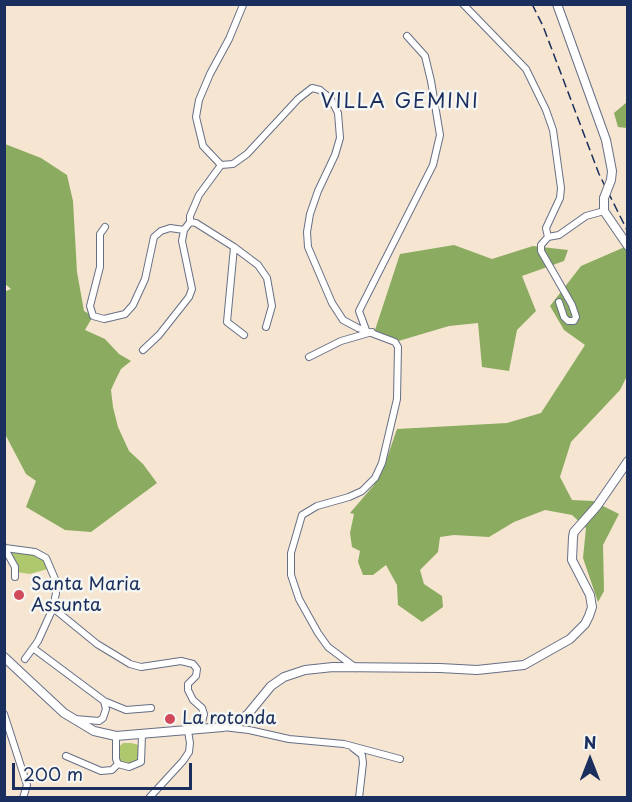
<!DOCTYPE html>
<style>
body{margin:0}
#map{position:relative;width:632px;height:802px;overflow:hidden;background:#f5e5d1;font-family:"Playpen Sans",sans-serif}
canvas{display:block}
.frame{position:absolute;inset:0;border:6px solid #1b2f5e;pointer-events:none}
.north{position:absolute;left:560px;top:730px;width:60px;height:60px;-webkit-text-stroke:4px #f6f6f2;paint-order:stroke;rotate:0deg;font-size:16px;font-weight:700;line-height:24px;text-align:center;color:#1b2f5e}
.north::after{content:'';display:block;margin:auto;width:21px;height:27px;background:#1b2f5e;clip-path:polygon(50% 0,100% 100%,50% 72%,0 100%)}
.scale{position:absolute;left:12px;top:763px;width:180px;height:27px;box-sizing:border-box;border:3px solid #1b2f5e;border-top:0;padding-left:8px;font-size:18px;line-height:21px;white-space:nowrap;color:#1b2f5e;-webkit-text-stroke:4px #f6f6f2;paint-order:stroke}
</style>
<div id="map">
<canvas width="632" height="802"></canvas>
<div class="frame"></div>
<div class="north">N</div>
<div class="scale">200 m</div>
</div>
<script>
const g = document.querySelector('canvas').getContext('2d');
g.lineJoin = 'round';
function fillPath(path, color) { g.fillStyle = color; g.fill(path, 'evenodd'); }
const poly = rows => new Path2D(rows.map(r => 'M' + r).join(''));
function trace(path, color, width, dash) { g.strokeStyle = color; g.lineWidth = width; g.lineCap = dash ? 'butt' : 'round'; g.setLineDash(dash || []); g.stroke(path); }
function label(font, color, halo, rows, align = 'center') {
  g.font = font + ' "Playpen Sans",sans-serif'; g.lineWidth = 5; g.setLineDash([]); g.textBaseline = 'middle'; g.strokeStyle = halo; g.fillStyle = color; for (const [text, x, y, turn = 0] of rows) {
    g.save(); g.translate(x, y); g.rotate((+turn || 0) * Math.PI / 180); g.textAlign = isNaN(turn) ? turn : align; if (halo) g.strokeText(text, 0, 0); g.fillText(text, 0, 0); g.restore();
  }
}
const green = poly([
 [5,548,19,549,46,558,51,568,30,574,16,572],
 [123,743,131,743,139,745,139,761,127,765,119,761,118,748]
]);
const forest = poly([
 [627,102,627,128,618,127,614,113],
 [5,144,41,158,67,175,73,201,77,272,84,311,93,316,85,330,105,339,119,354,131,361,121,369,115,381,111,390,113,407,118,427,129,451,143,464,157,483,91,532,65,530,26,507,36,481,26,474,5,434,4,292,11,289,4,283],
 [454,245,492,259,533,246,568,250,564,261,522,276,536,311,517,330,509,371,482,367,478,323,449,326,395,342,375,330,400,254],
 [627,246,627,376,620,390,571,442,560,477,572,500,593,501,619,514,603,545,604,591,598,602,583,558,586,528,572,515,545,510,514,522,489,537,454,535,440,537,438,552,420,570,424,584,442,596,443,607,422,622,398,605,397,585,386,565,373,575,363,575,358,562,360,551,352,547,350,533,354,514,350,513,374,485,387,458,397,429,507,423,541,413,585,345,564,330,550,306,581,266]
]);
const minor = poly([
 [463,4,526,69,546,110,553,130,561,188,560,198,546,228,548,237,559,235,586,216,604,211],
 [243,5,229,39,210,74,199,100,196,117,203,146,221,165,233,164,247,154,298,99,312,88,320,90,331,99,338,113,340,138,335,155,318,191,310,214,307,232,308,247,332,303,343,320,358,328,395,342,398,347,397,399,382,463,375,478,362,491,349,497,317,506,302,515,291,553,291,575,299,599,318,633,328,647,356,668],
 [190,222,196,223,234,247,227,322,244,335],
 [105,227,100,234,100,267,90,306,93,316,104,319,125,314,133,305,145,279,154,237,161,231,170,228,184,230],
 [548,237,541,245,541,251,572,305,576,317,574,321,568,321,564,317,559,302],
 [234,247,258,265,267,278,272,306,266,327],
 [366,330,359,311,433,165,440,135,431,81,425,56,407,36],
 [143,350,159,335,189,297,192,289,182,241,184,230,190,222,190,216,199,195,221,165],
 [309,357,341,341,372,332],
 [4,547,15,567,15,577],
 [5,548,35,552,46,558,55,579,56,593,53,608,38,641,25,659],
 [53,608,97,644,130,664,141,667,181,661,193,664,197,669,196,676,188,684,188,690,193,700,202,708,204,714,202,722,194,730],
 [33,648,104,701,126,710,151,708],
 [4,714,27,785,23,798],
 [75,719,99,721,103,718,106,709,104,701],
 [223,727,249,730,289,739,344,744,400,759],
 [116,736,116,759,118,764,129,767,141,762,142,735],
 [353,748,362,755,363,763,359,798],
 [66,756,101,771,112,770,118,764],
 [149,798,183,761,189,752,190,743,188,731]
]);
const tertiary = poly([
 [557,4,606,140,612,171,611,180],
 [604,198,604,211,628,246],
 [4,657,64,713,94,731,116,736,223,727,240,720,248,714,271,686,284,677,305,670,333,667,440,668,477,670,524,665,570,639,585,624,589,616,592,607,590,595,572,560,573,537,574,532,597,506,628,461]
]);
const rail = poly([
 [532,4,543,26,599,174,628,232]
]);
const tertiaryBridge = poly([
 [604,198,611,180]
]);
const markers = [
 [19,595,6,"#d1495b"],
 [170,719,6,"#d1495b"]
];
const poiNames = [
 ["Santa Maria",31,585],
 ["Assunta",31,606],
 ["La rotonda",182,719]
];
const neighbourhoodNames = [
 ["VILLA GEMINI",400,102]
];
fillPath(green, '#afc86d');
fillPath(forest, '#8bac60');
trace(minor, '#676f86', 8);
trace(tertiary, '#676f86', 10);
trace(minor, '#fff', 6);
trace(tertiary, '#fff', 8);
trace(rail, '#1b2f5e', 1.5, [9, 4.5]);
trace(tertiaryBridge, '#676f86', 10, []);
trace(tertiaryBridge, '#fff', 8);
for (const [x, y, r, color] of markers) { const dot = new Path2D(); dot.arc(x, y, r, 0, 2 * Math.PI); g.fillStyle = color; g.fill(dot); trace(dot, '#f6f6f2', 2); }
label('18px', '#1b2f5e', '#f6f6f2', poiNames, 'left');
g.letterSpacing = '1.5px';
label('20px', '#1b2f5e', '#f6f6f2', neighbourhoodNames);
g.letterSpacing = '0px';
</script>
